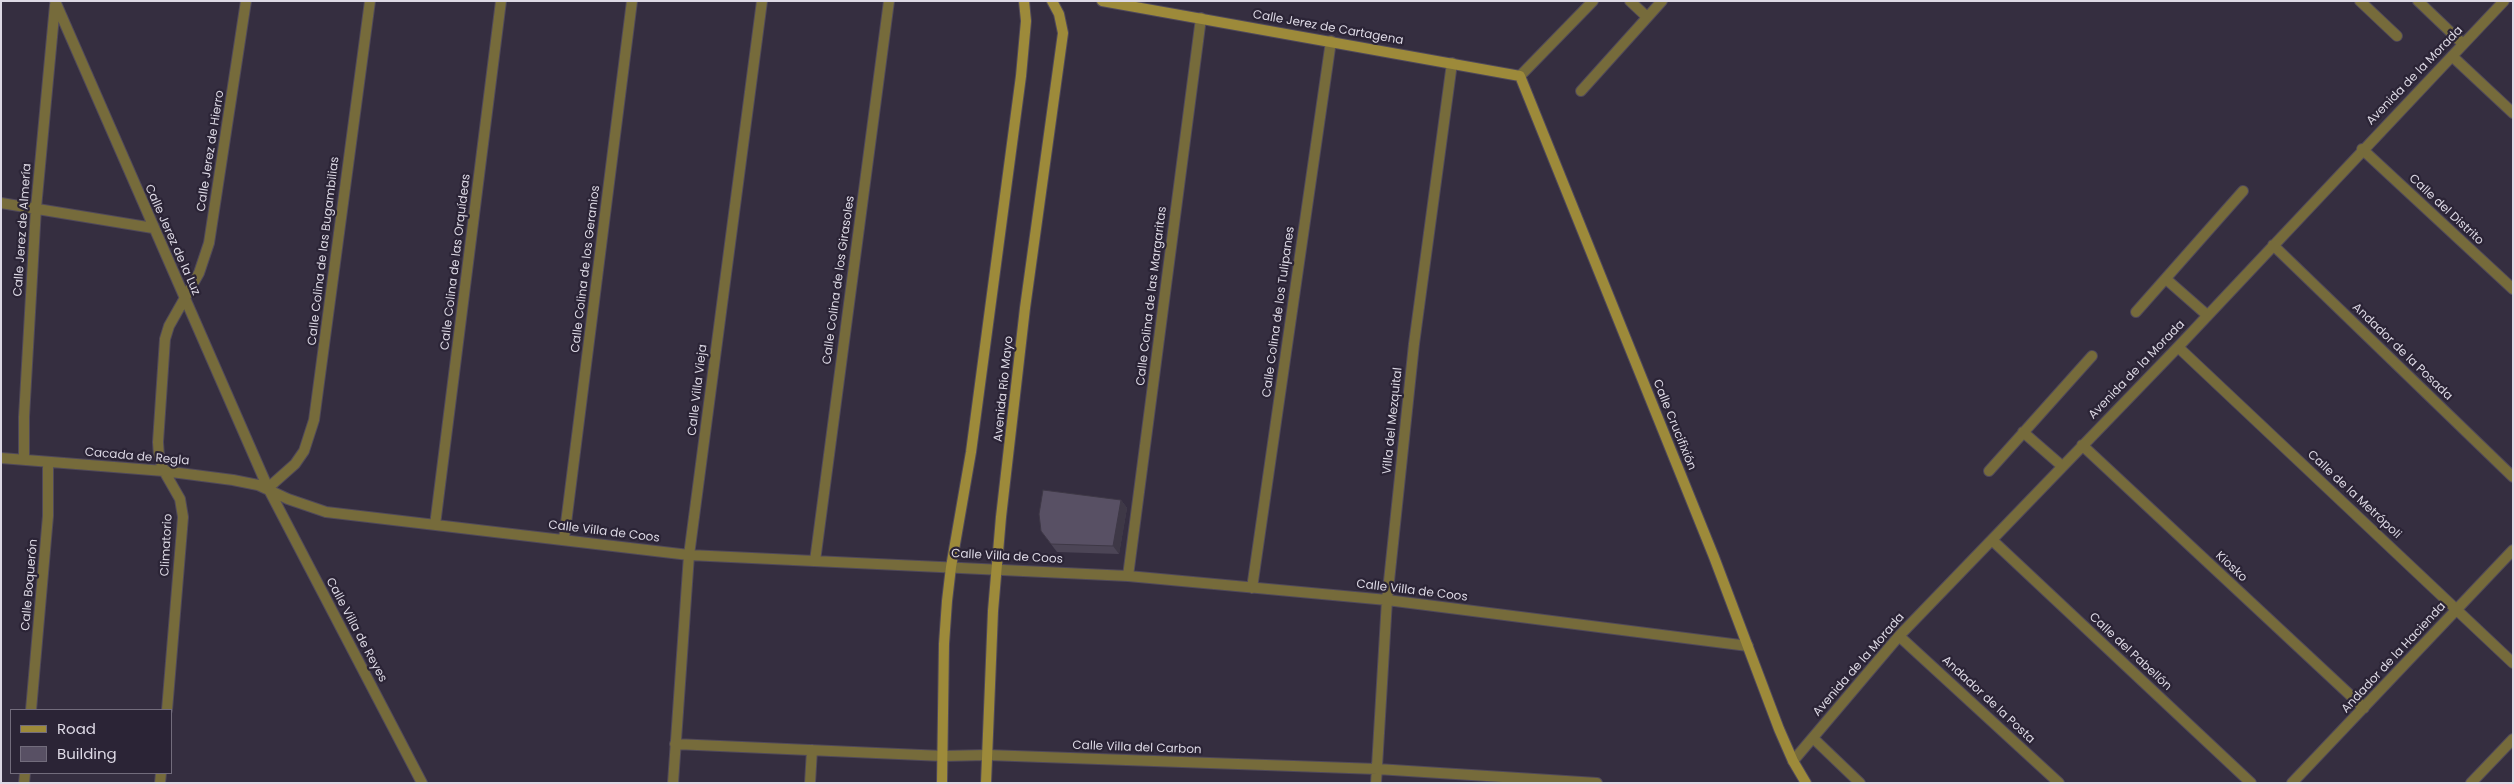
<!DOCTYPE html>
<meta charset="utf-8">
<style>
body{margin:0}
#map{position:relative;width:2514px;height:784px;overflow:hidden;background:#352e40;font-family:Poppins,sans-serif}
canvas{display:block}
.frame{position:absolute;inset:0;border:2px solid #ddd9e5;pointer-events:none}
.legend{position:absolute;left:10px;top:709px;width:162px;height:65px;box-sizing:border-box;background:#2b2436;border:1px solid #726c7c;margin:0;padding:6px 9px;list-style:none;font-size:15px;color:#ddd9e5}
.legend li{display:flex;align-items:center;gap:10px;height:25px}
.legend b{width:25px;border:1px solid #726c7c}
</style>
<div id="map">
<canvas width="2514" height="784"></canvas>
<div class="frame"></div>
<ul class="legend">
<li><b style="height:6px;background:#9d8a3a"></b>Road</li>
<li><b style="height:14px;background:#585064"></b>Building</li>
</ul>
</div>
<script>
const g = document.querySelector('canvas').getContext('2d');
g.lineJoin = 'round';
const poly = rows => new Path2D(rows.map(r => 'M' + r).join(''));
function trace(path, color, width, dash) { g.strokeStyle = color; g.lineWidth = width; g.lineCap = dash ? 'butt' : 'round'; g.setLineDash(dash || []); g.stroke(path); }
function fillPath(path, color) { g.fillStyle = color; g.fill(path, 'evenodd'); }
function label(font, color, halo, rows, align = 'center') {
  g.font = font + ' Poppins,sans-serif'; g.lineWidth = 4.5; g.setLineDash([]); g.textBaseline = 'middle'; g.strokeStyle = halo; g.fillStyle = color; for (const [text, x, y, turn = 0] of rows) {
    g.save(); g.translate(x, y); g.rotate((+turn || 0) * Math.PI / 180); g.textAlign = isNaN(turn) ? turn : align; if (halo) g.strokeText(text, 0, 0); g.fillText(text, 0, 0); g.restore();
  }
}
const street = poly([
 [55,1,268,488,422,783],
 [1630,1,1647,17],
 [2360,1,2397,36],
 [2418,1,2463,44],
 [2452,56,2513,113],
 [1520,76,1593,1],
 [1581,91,1662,1],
 [2362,149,2513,289],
 [1,203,153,228],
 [2273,245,2513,477],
 [2166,279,2207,315],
 [2136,312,2243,191],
 [2178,347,2513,663],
 [2023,432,2062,466],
 [2082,445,2364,708],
 [1,458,164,471,233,480,258,485,288,499,326,512,689,555,1128,576,1387,600,1748,646],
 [24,460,24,417,36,208,55,5],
 [1989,471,2092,356],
 [268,488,295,464,304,451,314,420,370,1],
 [435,525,501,1],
 [564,539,632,1],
 [1992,540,2251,783],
 [815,561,889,1],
 [1128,576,1201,18],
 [1252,588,1331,41],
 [1899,636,2059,783],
 [31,710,48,516,48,462],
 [167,710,183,517,180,499,164,471,159,457,158,442,165,339,169,326,199,273,209,243,246,1],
 [1813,738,1860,783],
 [675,744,943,756,987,755,1377,769,1597,783],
 [1793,761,1899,636,2178,347,2504,1],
 [24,783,25,773],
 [160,783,161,773],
 [673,783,689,555,762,1],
 [810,783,812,750],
 [1376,783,1387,600,1414,344,1452,63],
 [2292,783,2513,550],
 [2471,783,2513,739]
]);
const secondary = poly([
 [1102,1,1520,76,1714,557,1779,729,1793,761,1806,783],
 [942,783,944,644,947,601,951,567,971,452,1021,76,1026,21,1024,1],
 [986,783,993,611,1001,517,1025,308,1063,33,1059,14,1052,1]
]);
const wall = poly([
 [1121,500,1127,508,1119,554,1057,552,1041,531]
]);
const shadedWall = poly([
 [1121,500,1127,508,1119,554,1113,546]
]);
const building = poly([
 [1043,490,1121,500,1113,546,1051,544,1041,531,1039,514,1043,490]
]);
const streetNames = [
 ["Calle Jerez de Cartagena",1328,28,10],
 ["Avenida de la Morada",2415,76,-46],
 ["Calle Jerez de Hierro",211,151,-81],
 ["Calle del Distrito",2446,210,43],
 ["Calle Jerez de Almería",23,230,-86],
 ["Calle Jerez de la Luz",172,240,66],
 ["Calle Colina de las Bugambilias",324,251,-83],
 ["Calle Colina de las Orquídeas",456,262,-83],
 ["Calle Colina de los Geranios",586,269,-83],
 ["Calle Colina de los Girasoles",839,280,-82],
 ["Calle Colina de las Margaritas",1152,296,-83],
 ["Calle Colina de los Tulipanes",1279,312,-82],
 ["Andador de la Posada",2402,352,44],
 ["Avenida de la Morada",2137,370,-46],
 ["Avenida Río Mayo",1004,389,-84],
 ["Calle Villa Vieja",698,390,-83],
 ["Villa del Mezquital",1393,421,-84],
 ["Calle Crucifixión",1674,425,68],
 ["Cacada de Regla",137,457,5],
 ["Calle de la Metrópoli",2354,495,43],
 ["Calle Villa de Coos",604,532,7],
 ["Climatorio",167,545,-87],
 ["Calle Villa de Coos",1007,557,3],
 ["Kiosko",2231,567,43],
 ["Calle Boquerón",30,585,-85],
 ["Calle Villa de Coos",1412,591,7],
 ["Calle Villa de Reyes",356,630,62],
 ["Calle del Pabellón",2130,652,43],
 ["Andador de la Hacienda",2394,658,-47],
 ["Avenida de la Morada",1859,665,-49],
 ["Andador de la Posta",1988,700,43],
 ["Calle Villa del Carbon",1137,748,2]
];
trace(street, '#50495a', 12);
trace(secondary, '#50495a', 12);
trace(street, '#766b3b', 10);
trace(secondary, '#9d8a3a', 10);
fillPath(wall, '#4c4556');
fillPath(shadedWall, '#3e3846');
fillPath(building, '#585064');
trace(building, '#3e3846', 1);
label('12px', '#ddd9e5', '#2b2436', streetNames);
</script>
